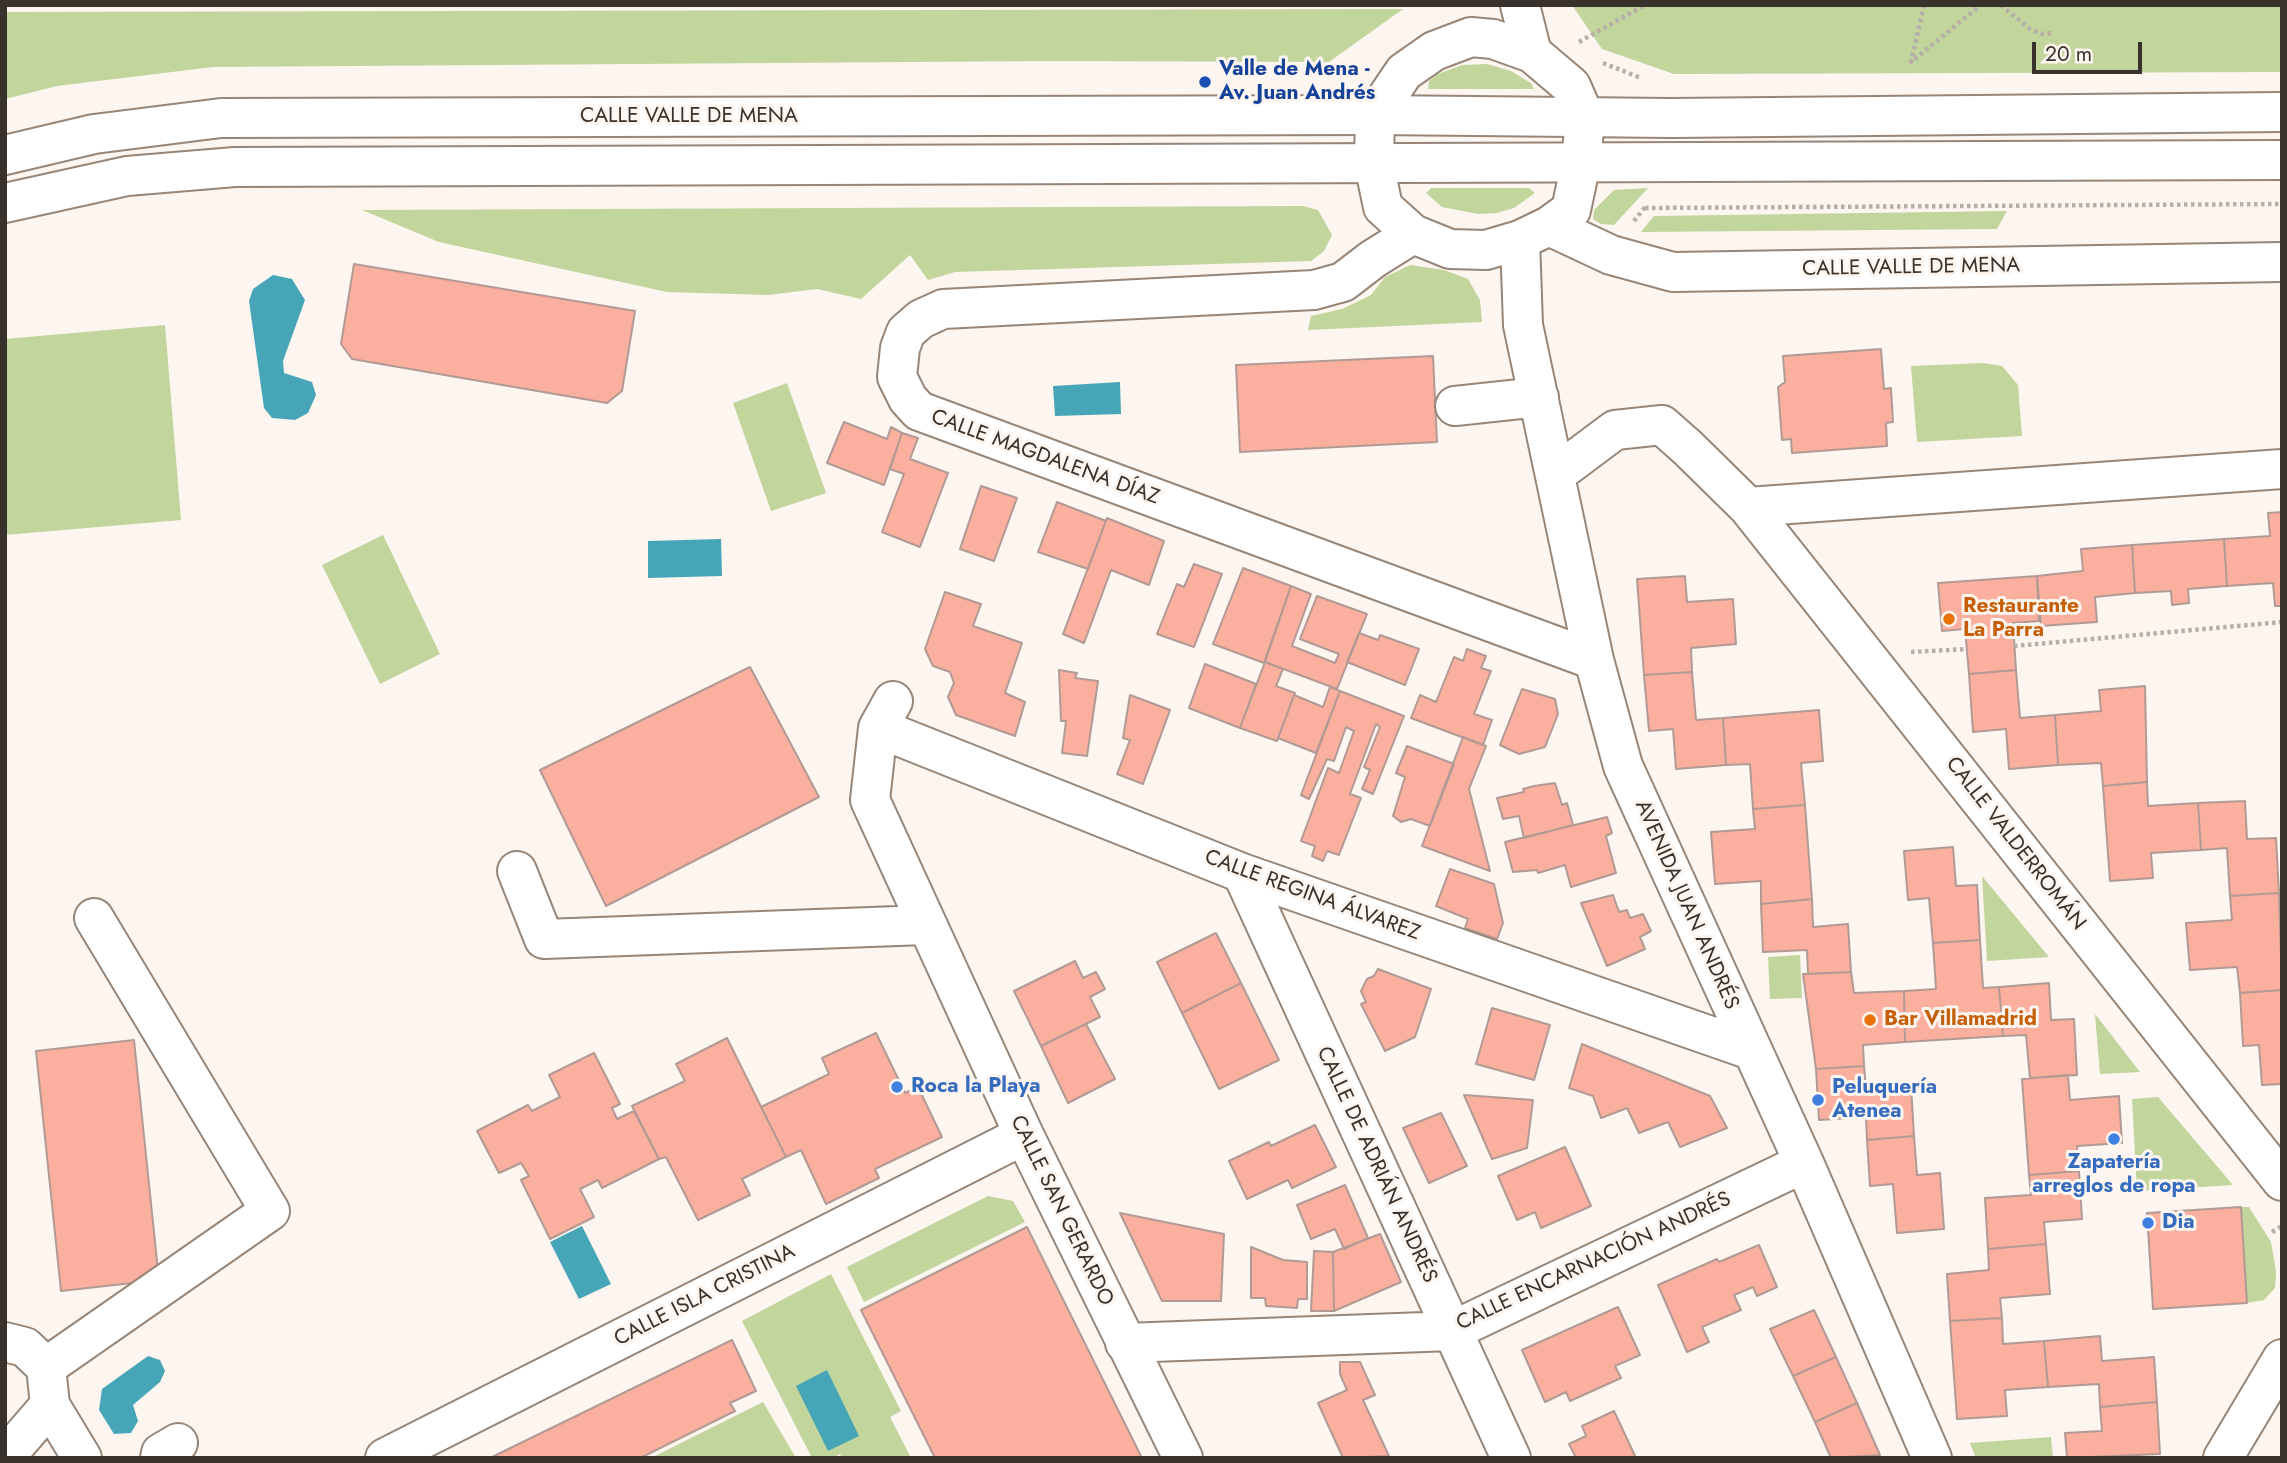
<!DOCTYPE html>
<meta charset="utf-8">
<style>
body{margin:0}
#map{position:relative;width:2287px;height:1463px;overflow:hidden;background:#fdf5ef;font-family:Jost,sans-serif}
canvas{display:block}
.frame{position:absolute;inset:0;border:7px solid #39322c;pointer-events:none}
.scale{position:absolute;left:2032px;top:42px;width:110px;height:32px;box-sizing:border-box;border:4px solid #39322c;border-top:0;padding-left:9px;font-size:21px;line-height:24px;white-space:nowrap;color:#39322c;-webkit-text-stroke:5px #fdf5ef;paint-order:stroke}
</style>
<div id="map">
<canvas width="2287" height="1463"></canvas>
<div class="frame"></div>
<div class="scale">20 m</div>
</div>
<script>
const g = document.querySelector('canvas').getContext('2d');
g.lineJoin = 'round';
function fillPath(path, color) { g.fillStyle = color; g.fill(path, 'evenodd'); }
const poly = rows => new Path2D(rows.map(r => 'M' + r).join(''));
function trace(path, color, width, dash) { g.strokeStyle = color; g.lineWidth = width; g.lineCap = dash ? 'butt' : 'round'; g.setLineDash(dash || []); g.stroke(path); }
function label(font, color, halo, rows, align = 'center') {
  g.font = font + ' Jost,sans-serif'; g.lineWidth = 6; g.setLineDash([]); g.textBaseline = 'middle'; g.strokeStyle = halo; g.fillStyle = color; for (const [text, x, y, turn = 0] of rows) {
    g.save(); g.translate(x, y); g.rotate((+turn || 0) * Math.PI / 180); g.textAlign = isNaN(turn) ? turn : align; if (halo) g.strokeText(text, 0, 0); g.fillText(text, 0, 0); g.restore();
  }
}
const green = poly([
 [1572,5,2282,5,2282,72,1674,74,1602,49],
 [1403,9,1329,62,1053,61,213,67,57,86,5,99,5,12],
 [1487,64,1511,71,1531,83,1534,89,1428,89,1429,81,1438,74,1462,65],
 [1431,188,1529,188,1535,193,1514,208,1497,213,1478,214,1442,207,1426,193],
 [1648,188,1614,225,1601,224,1593,219,1594,210,1614,190],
 [1303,206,1318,210,1332,235,1324,251,1311,261,955,272,928,280,910,255,861,299,817,289,768,295,667,292,439,242,362,210],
 [2007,211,1997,229,1641,232,1654,216],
 [1410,265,1444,270,1468,279,1480,300,1482,322,1308,330,1311,316,1342,309,1371,295,1385,277],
 [165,325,181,520,5,535,5,339],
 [1984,363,2002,366,2018,385,2022,436,1917,442,1911,366],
 [787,383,826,493,771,511,733,403],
 [383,535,440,654,380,684,322,565],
 [1982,876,2049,957,1987,961],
 [1800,955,1802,998,1770,999,1768,957],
 [2095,1014,2140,1072,2100,1074],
 [2158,1097,2233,1185,2137,1191,2132,1099],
 [988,1196,1013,1201,1025,1222,864,1302,847,1267],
 [2241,1207,2249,1207,2271,1242,2276,1271,2275,1288,2264,1300,2247,1303],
 [831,1274,901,1411,890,1417,911,1458,842,1458,840,1454,833,1458,812,1458,742,1321],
 [763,1402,796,1458,651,1458],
 [2051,1437,2053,1458,1976,1458,1970,1443]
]);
const water = poly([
 [273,275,292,279,305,300,283,361,284,373,312,382,316,395,308,413,295,420,272,418,264,408,249,301,253,289],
 [1120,382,1121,414,1055,416,1053,386],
 [721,539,722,576,648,578,648,541],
 [582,1226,611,1284,579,1299,550,1242],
 [148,1356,160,1360,165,1371,160,1382,133,1405,138,1421,131,1433,114,1434,99,1410,102,1389],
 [827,1370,859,1436,828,1451,796,1386]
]);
const building = poly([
 [354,264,635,311,622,391,607,403,352,359,341,344,354,264],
 [1881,349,1884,389,1891,388,1893,422,1886,423,1887,446,1792,453,1791,439,1782,440,1778,387,1785,382,1783,356,1881,349],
 [1433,356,1437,442,1240,452,1236,365,1433,356],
 [844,422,887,439,891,427,902,433,884,485,827,463,844,422],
 [902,433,918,438,910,459,948,473,920,547,882,532,904,474,890,469,902,433],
 [981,486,1017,498,994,561,960,549,981,486],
 [1057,502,1106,521,1088,569,1038,552,1057,502],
 [2282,512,2282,606,2275,606,2273,583,2227,586,2224,539,2270,536,2268,513,2282,512],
 [1107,518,1164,541,1149,585,1111,570,1084,643,1063,634,1107,518],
 [2224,539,2227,586,2188,589,2189,603,2172,605,2171,591,2135,593,2132,545,2224,539],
 [2132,545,2135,593,2095,597,2097,622,2041,626,2037,576,2083,571,2081,549,2132,545],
 [1194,564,1222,574,1194,647,1157,634,1177,584,1184,587,1194,564],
 [1243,568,1291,586,1264,663,1213,644,1243,568],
 [1685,576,1687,602,1733,599,1736,644,1691,648,1692,672,1644,675,1637,579,1685,576],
 [2037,576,2039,621,2013,623,2016,670,1969,674,1965,629,1942,631,1938,583,2037,576],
 [1291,586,1311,594,1292,646,1335,663,1339,654,1300,639,1317,596,1367,614,1337,689,1265,662,1291,586],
 [945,592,981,604,973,626,1022,643,1005,693,1025,702,1015,736,956,715,948,697,954,683,950,672,933,666,925,649,945,592],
 [1359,633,1378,640,1380,635,1419,649,1405,685,1347,662,1359,633],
 [1467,649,1486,656,1481,668,1491,671,1474,714,1492,720,1483,745,1411,718,1420,695,1436,702,1454,657,1463,661,1467,649],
 [1265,662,1283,669,1276,686,1295,693,1277,741,1240,728,1265,662],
 [1205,664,1256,684,1240,728,1189,708,1205,664],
 [750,667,819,797,606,906,540,770,750,667],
 [1059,670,1077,673,1075,678,1098,681,1087,756,1062,753,1066,721,1061,721,1059,670],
 [2016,670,2020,718,2055,715,2058,765,2009,769,2006,729,1973,732,1969,674,2016,670],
 [1692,672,1696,720,1723,718,1726,765,1676,769,1673,729,1649,731,1644,675,1692,672],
 [2145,686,2147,782,2103,786,2101,763,2058,765,2055,715,2101,711,2099,690,2145,686],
 [1330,687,1340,691,1316,753,1278,738,1294,695,1323,707,1330,687],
 [1522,689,1555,699,1558,714,1545,747,1519,754,1500,745,1522,689],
 [1340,691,1404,716,1373,794,1362,789,1370,770,1364,767,1380,727,1376,724,1350,794,1361,798,1339,855,1327,851,1323,861,1312,856,1315,846,1301,841,1328,768,1339,773,1354,731,1346,727,1334,761,1327,759,1309,799,1301,795,1340,691],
 [1130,695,1170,710,1143,784,1117,774,1130,740,1123,738,1130,695],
 [1819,710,1823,761,1801,763,1805,805,1753,809,1750,764,1726,765,1723,718,1819,710],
 [1463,737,1486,746,1469,789,1490,871,1422,846,1463,737],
 [1407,746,1454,764,1430,826,1411,819,1401,822,1393,816,1405,777,1396,773,1407,746],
 [2147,782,2148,806,2198,803,2201,850,2151,853,2153,878,2110,881,2103,786,2147,782],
 [1555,783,1562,805,1567,803,1573,825,1524,838,1519,816,1503,819,1497,798,1524,792,1523,789,1534,786,1555,783],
 [2245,801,2247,839,2276,838,2279,893,2230,896,2227,848,2201,850,2198,803,2245,801],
 [1805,805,1812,899,1761,904,1761,881,1715,884,1711,832,1755,829,1753,809,1805,805],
 [1607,817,1612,833,1606,836,1616,873,1571,887,1565,865,1538,873,1537,870,1513,872,1505,842,1607,817],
 [1953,847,1956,886,1977,885,1980,940,1933,943,1929,898,1908,900,1904,851,1953,847],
 [1450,869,1494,884,1503,923,1497,939,1465,928,1468,919,1436,906,1450,869],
 [2279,893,2282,990,2240,993,2237,967,2190,970,2186,923,2232,920,2230,896,2279,893],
 [1613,895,1619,912,1627,910,1630,918,1643,914,1651,931,1640,937,1645,949,1607,966,1581,903,1613,895],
 [1812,899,1813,927,1848,924,1851,972,1808,974,1807,950,1763,952,1761,904,1812,899],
 [1216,933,1241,983,1182,1013,1157,962,1216,933],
 [1980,940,1983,988,1999,987,2003,1036,1905,1042,1904,991,1936,989,1933,943,1980,940],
 [1075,961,1083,978,1096,972,1105,989,1090,997,1100,1017,1041,1046,1014,991,1075,961],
 [1378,969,1431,989,1415,1037,1385,1051,1361,1004,1366,1002,1361,991,1367,979,1374,976,1378,969],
 [1851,972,1854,993,1904,991,1905,1042,1863,1045,1864,1066,1816,1069,1803,974,1851,972],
 [1241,983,1279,1060,1219,1089,1182,1013,1241,983],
 [2049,983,2051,1020,2074,1019,2077,1075,2030,1078,2026,1035,2003,1036,1999,987,2049,983],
 [2282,990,2282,1084,2262,1085,2259,1045,2243,1046,2240,993,2282,990],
 [1492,1008,1550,1025,1534,1080,1476,1064,1492,1008],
 [1086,1024,1115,1079,1068,1103,1041,1046,1086,1024],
 [876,1033,905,1093,918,1087,942,1137,875,1169,879,1178,826,1204,801,1150,786,1157,761,1107,829,1074,822,1058,876,1033],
 [727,1038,786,1157,742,1179,750,1195,698,1220,666,1157,659,1159,632,1106,685,1081,676,1064,727,1038],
 [134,1040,159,1280,61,1291,36,1051,134,1040],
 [1582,1044,1710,1096,1727,1128,1680,1147,1668,1122,1639,1133,1627,1108,1601,1118,1593,1096,1569,1088,1582,1044],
 [594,1053,620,1104,612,1108,617,1119,634,1111,659,1159,602,1188,598,1180,580,1189,594,1217,550,1239,521,1180,529,1176,521,1163,499,1173,477,1131,528,1105,532,1111,560,1097,549,1075,594,1053],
 [1864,1066,1866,1089,1911,1086,1914,1136,1867,1140,1866,1117,1819,1120,1816,1069,1864,1066],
 [2068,1075,2070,1100,2119,1096,2122,1143,2077,1146,2079,1171,2029,1175,2022,1079,2068,1075],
 [1464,1095,1533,1100,1527,1148,1492,1159,1464,1095],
 [1441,1113,1467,1166,1429,1183,1403,1128,1441,1113],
 [1315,1125,1336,1167,1292,1188,1288,1180,1247,1199,1229,1161,1269,1142,1271,1146,1315,1125],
 [1914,1136,1917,1175,1940,1173,1944,1229,1897,1233,1893,1184,1870,1186,1867,1140,1914,1136],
 [1565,1147,1591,1206,1541,1228,1535,1212,1517,1220,1498,1176,1565,1147],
 [2079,1171,2082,1219,2044,1222,2046,1244,1988,1249,1985,1198,2031,1195,2029,1175,2079,1171],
 [1345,1185,1368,1238,1344,1249,1335,1229,1311,1239,1297,1205,1345,1185],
 [2241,1207,2247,1303,2153,1309,2147,1213,2241,1207],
 [1120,1213,1224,1234,1221,1301,1162,1301,1120,1213],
 [1027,1227,1142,1458,935,1458,861,1310,1027,1227],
 [1380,1234,1401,1282,1334,1311,1333,1252,1380,1234],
 [2046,1244,2050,1294,2000,1298,2002,1318,1950,1321,1947,1274,1989,1270,1988,1249,2046,1244],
 [1759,1245,1777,1287,1757,1296,1753,1287,1734,1295,1741,1310,1702,1327,1709,1342,1687,1352,1658,1285,1717,1259,1719,1262,1759,1245],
 [1251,1247,1283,1260,1307,1262,1307,1299,1298,1299,1297,1308,1266,1306,1265,1298,1251,1298,1251,1247],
 [1314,1251,1333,1252,1334,1311,1311,1311,1314,1251],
 [1618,1307,1640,1355,1615,1366,1621,1378,1570,1401,1566,1392,1545,1402,1522,1350,1618,1307],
 [1814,1310,1836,1357,1793,1376,1770,1329,1814,1310],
 [2002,1318,2003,1344,2044,1341,2048,1387,2005,1390,2007,1416,1957,1419,1950,1321,2002,1318],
 [2100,1336,2102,1361,2154,1357,2157,1402,2100,1407,2099,1384,2048,1387,2044,1341,2100,1336],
 [732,1340,756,1391,730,1403,735,1411,640,1458,490,1458,732,1340],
 [1836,1357,1857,1403,1815,1422,1793,1376,1836,1357],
 [1340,1362,1360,1362,1375,1395,1363,1400,1389,1456,1343,1458,1318,1403,1347,1390,1340,1374,1340,1362],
 [2157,1402,2160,1454,2067,1458,2065,1433,2102,1431,2100,1407,2157,1402],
 [1857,1403,1880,1455,1831,1458,1815,1422,1857,1403],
 [1614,1411,1636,1458,1576,1458,1569,1444,1586,1436,1582,1426,1614,1411]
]);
const path = poly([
 [1924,5,1911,62,1981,5],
 [2001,5,2030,29,2042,34,2054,33],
 [1579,42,1645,5],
 [1603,63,1641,78],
 [1645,208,2282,204],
 [1634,221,1646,206],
 [2014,646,2282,622],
 [1911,652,1967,649],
 [2272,1232,2282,1226]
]);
const minor = poly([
 [1520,5,1532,53],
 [1471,37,1493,39,1532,53,1571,86,1585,118,1581,163,1571,210,1549,226,1520,240,1486,250,1450,249,1413,234,1383,207,1374,164,1375,115,1404,72,1434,51,1471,37],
 [1549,226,1611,255,1673,272,2282,262],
 [1413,234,1373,259,1343,282,1314,290,943,309,921,319,906,332,900,348,897,377,908,399,919,411,1594,660],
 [1520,240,1523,325,1594,660,1623,766,1804,1163,1932,1458],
 [1455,406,1539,397],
 [1556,474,1615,430,1662,425,1688,448,1748,507,2282,1181],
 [1748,507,2282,469],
 [893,701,878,728,870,800,1024,1135,1183,1458],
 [878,728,1242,873,1751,1050],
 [517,871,544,939,925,925],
 [1242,873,1511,1458],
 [5,1342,25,1347,46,1367,50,1405,5,1457],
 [1125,1343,1452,1331,1804,1163],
 [46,1367,270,1211,94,918],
 [50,1405,82,1458],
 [160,1458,161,1453,178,1443],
 [385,1458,1024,1135],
 [2223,1458,2282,1359]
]);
const major = poly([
 [5,155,94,134,221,118,1375,115,1671,118,2282,112],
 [5,203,127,176,235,167,2282,160]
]);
const markers = [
 [1205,82,7,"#1a4fb4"],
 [1949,619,7,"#e8710a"],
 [1870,1020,7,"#e8710a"],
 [897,1087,7,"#3f7fe0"],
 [1818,1100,7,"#3f7fe0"],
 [2114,1139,7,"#3f7fe0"],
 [2148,1223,7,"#3f7fe0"]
];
const transitNames = [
 ["Valle de Mena -",1219,70],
 ["Av. Juan Andrés",1219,94]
];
const streetNames = [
 ["CALLE VALLE DE MENA",689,117],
 ["CALLE VALLE DE MENA",1911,268,-1],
 ["CALLE MAGDALENA DÍAZ",1045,458,20],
 ["CALLE VALDERROMÁN",2015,844,52],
 ["CALLE REGINA ÁLVAREZ",1312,896,20],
 ["AVENIDA JUAN ANDRÉS",1686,905,66],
 ["CALLE DE ADRIÁN ANDRÉS",1376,1165,65],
 ["CALLE SAN GERARDO",1061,1211,64],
 ["CALLE ENCARNACIÓN ANDRÉS",1594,1262,-25],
 ["CALLE ISLA CRISTINA",705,1296,-27]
];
const foodNames = [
 ["Restaurante",1963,607],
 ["La Parra",1963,631],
 ["Bar Villamadrid",1884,1020]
];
const shopNames = [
 ["Roca la Playa",911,1087],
 ["Peluquería",1832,1088],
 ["Atenea",1832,1112],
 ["Zapatería",2114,1163,"center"],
 ["arreglos de ropa",2114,1187,"center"],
 ["Dia",2162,1223]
];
fillPath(green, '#c1d59c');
fillPath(water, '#46a6b7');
fillPath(building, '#fbaf9e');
trace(building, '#b29a94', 2);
trace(minor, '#978577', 42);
trace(major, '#978577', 42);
trace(path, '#b6aea8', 4.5, [3.5, 3.5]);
trace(minor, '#fff', 38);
trace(major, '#fff', 38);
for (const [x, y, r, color] of markers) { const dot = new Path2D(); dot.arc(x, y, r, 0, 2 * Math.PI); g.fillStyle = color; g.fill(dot); trace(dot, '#fdf5ef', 2.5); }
label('bold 21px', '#164399', '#fdf5ef', transitNames, 'left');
label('21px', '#39322c', '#fdf5ef', streetNames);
label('bold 21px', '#c56008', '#fdf5ef', foodNames, 'left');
label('bold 21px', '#366cbe', '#fdf5ef', shopNames, 'left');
</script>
